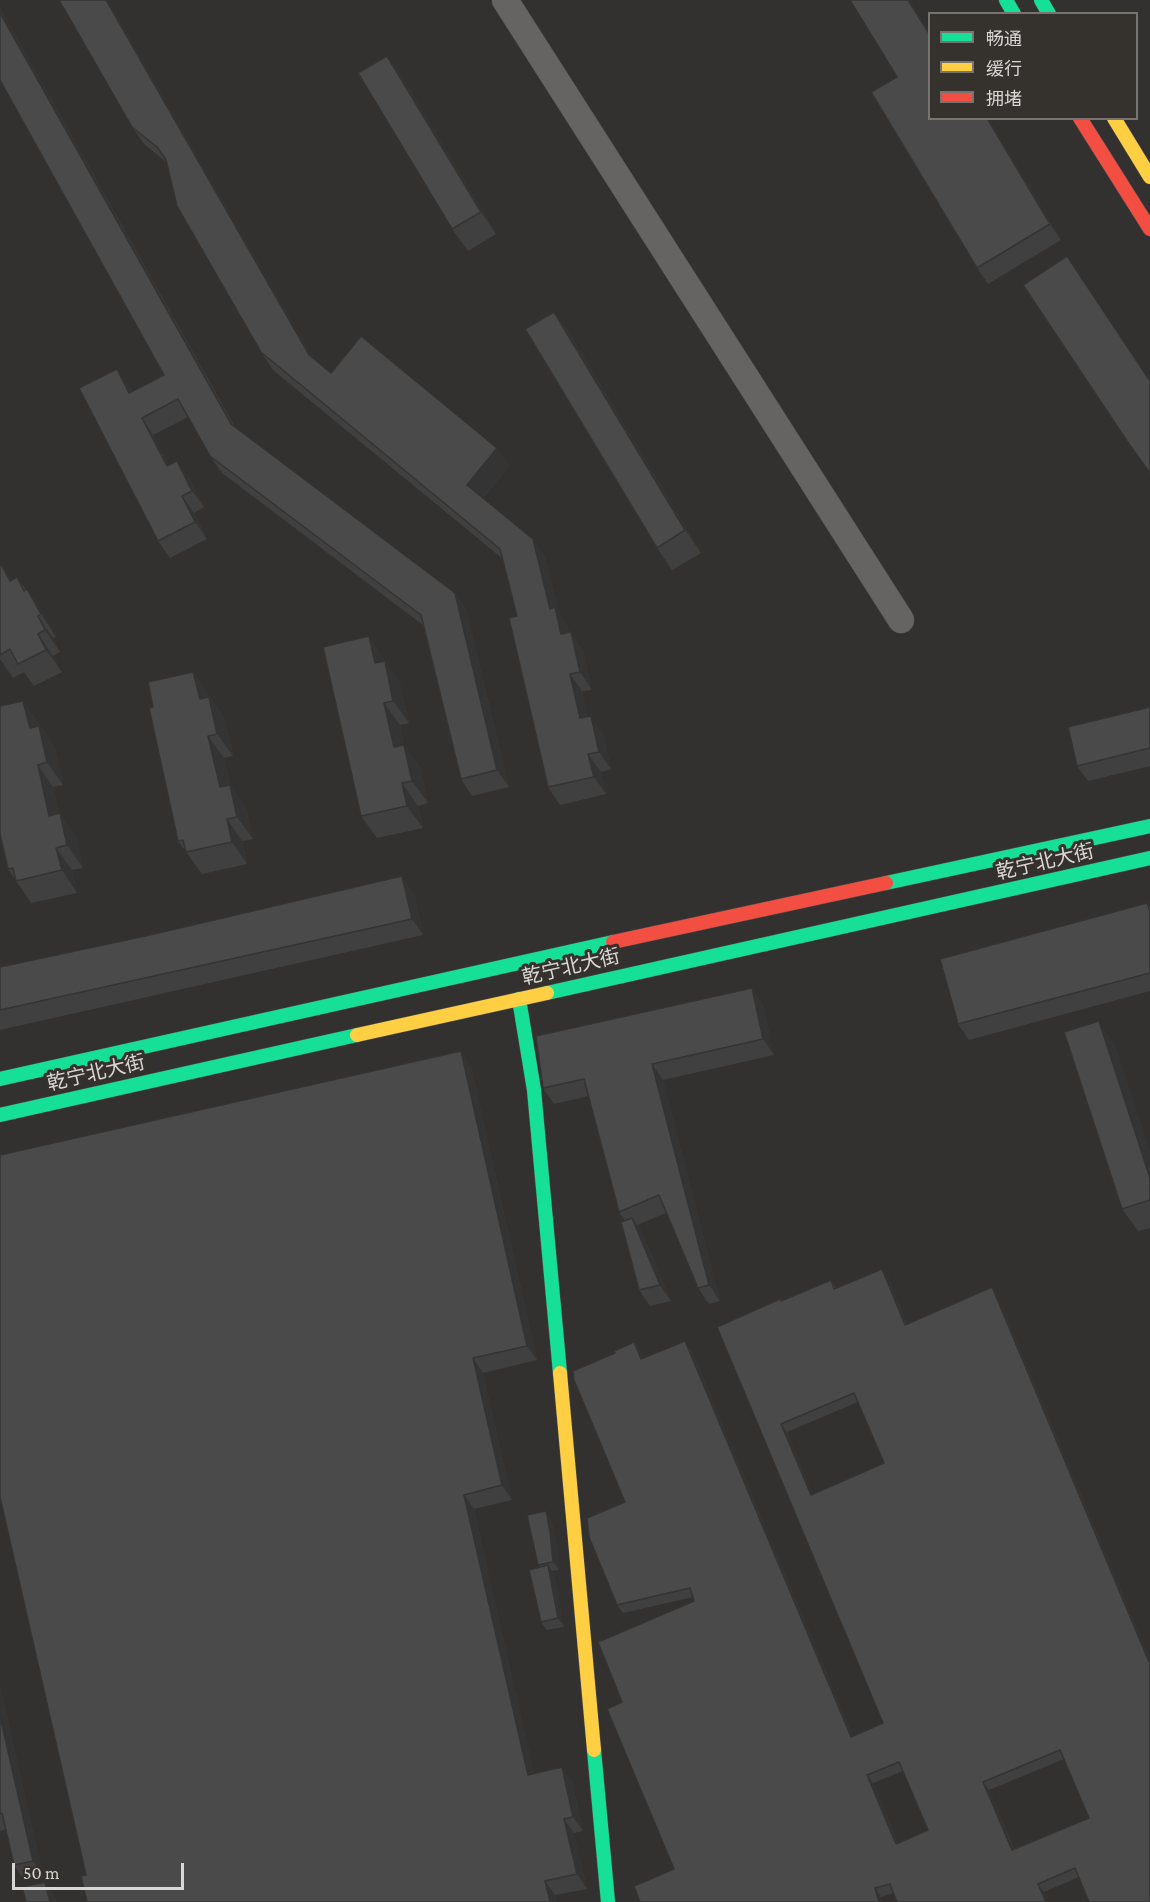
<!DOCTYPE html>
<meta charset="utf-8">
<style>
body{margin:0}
#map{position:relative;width:1150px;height:1902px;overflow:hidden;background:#33312f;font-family:"Crimson Pro","Noto Sans SC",serif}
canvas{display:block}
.legend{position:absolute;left:928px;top:12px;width:210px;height:108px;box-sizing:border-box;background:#35312d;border:2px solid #777370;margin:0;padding:8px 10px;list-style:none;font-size:18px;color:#d9d6d4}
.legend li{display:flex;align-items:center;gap:12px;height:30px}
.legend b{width:30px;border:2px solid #777370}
.scale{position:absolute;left:12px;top:1863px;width:172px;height:27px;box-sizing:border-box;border:3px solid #d9d6d4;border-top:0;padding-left:8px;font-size:18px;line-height:21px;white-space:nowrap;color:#d9d6d4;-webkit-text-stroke:4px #35312d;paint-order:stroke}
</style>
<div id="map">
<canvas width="1150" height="1902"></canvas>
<ul class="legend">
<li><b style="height:8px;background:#16e098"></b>畅通</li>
<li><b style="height:8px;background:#ffcf43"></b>缓行</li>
<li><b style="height:8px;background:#f24e42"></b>拥堵</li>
</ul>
<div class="scale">50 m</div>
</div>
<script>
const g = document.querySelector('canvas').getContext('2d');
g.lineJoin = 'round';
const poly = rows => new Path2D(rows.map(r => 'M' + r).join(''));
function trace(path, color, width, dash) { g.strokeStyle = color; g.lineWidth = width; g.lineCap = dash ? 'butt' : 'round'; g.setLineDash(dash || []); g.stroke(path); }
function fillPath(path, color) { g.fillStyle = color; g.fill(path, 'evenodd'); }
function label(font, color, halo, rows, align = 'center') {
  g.font = font + ' "Crimson Pro","Noto Sans SC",serif'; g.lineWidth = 6; g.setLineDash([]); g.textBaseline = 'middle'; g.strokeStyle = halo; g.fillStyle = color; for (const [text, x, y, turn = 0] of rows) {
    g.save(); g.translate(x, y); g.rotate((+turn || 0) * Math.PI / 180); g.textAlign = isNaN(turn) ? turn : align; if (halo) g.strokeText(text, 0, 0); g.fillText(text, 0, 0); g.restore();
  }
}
const street = poly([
 [505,0,901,620]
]);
const fast = poly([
 [1006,0,1014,14],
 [1041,0,1049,14],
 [886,883,1150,826],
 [547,993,1150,858],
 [519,999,534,1090,560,1373],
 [0,1079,613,942],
 [0,1115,357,1035],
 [594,1750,608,1902]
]);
const slow = poly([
 [1114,118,1150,177],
 [357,1035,547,993],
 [560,1373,594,1750]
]);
const jam = poly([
 [1080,118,1150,229],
 [613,942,886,883]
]);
const wall = poly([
 [59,0,313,358,331,373,497,448,509,466,483,498,545,557,559,613,567,625,569,633,583,650,592,690,582,691,588,717,603,733,611,769,601,772,606,794,560,805,548,787,517,616,503,559,273,370,261,352,166,162,144,144,132,127],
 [909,0,930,33,930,118,988,118,1061,240,988,284,977,268,897,77],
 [0,8,235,427,455,593,466,609,509,787,472,796,461,779,423,625,222,473,210,456,188,417,153,435,169,465,189,478,204,507,194,513,207,539,170,558,158,541,128,385,132,392,164,375,0,80],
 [403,78,496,234,468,251,452,229],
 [554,312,570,334,701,553,672,570,657,548],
 [1,565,12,580,17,577,26,590,27,589,43,612,56,637,53,638,60,652,53,656,62,672,34,686,24,672,13,678,0,659,0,566],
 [384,659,385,662,400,683,409,723,400,725,404,745,420,767,428,803,418,806,423,828,377,838,361,816],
 [193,672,225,719,233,756,224,758,230,785,246,807,253,839,242,841,247,864,202,874,178,841,153,707],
 [23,701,55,748,63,785,53,787,59,813,76,836,83,868,72,870,77,893,31,903,8,869],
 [1150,707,1150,766,1088,781,1077,766],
 [414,893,423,935,0,1030,0,967],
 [1147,903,1150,907,1150,991,969,1040,958,1024],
 [763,1004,774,1055,663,1080,720,1301,709,1304,698,1288,666,1213,637,1225,643,1234,671,1301,650,1306,639,1290,625,1221,619,1212,589,1096,554,1104,543,1088],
 [1114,1043,1150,1152,1150,1228,1138,1231,1122,1209],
 [471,1066,537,1360,483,1373,512,1500,474,1509,534,1773,572,1781,583,1831,574,1833,587,1889,555,1895,557,1902,87,1902,86,1875],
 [888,1277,907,1324,992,1287,997,1295,1150,1659,1150,1902,1079,1877,1044,1892,1048,1902,897,1902,893,1893,881,1897,882,1902,640,1902,674,1869,622,1702,694,1601,693,1597,623,1613,617,1605,625,1502,615,1353,634,1342,640,1350,643,1358,691,1349,853,1736,883,1723,717,1327,831,1280,836,1288],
 [858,1402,884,1463,812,1494,787,1432],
 [1064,1759,1089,1818,1014,1849,989,1790],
 [903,1771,928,1830,898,1843,873,1783],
 [551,1519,556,1540,559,1570,552,1571,554,1574,564,1627,547,1630,541,1622,540,1567,538,1565],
 [0,1686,43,1875,24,1880,14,1865,6,1829,0,1831]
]);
const shadedWall = poly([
 [106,0,108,0,321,372,309,355],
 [908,0,909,0,930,33,930,35],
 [0,8,242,441,231,424,0,13],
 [387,56,403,78,496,234,481,212],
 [987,118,988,118,1061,240,1050,224],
 [554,312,570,334,701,553,685,530],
 [117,369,128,385,141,410,129,393],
 [142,418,153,435,178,483,167,466],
 [497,448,509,466,479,502,467,485],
 [177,461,189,478,204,507,192,491],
 [182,496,194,513,207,539,195,522],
 [533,539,545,557,559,613,567,625,573,652,561,634,550,609],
 [1,565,17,587,10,581],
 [27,589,43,612,56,637,41,614],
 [455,593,466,609,509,787,497,770],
 [38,616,53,638,60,652,45,630],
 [571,632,583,650,592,690,580,672],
 [38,634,53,656,62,672,46,650],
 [369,636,400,683,409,723,393,701,375,663],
 [193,672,225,719,233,756,217,734,200,699],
 [570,674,582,691,593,736,580,718],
 [23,701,55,748,63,785,47,762,30,728],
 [384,703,400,725,409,769,394,747],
 [591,716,603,733,611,769,599,752],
 [208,736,224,758,235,809,220,787],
 [404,745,420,767,428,803,412,781],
 [588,754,601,772,606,794,594,777],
 [38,765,53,787,65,838,49,816],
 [402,783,418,806,423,828,407,806],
 [230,785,246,807,253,839,237,817],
 [60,813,76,836,83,868,67,845],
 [227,819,242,841,247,864,232,842],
 [56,848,72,870,77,893,62,870],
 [402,876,414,893,423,935,412,919],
 [752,988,763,1004,774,1055,763,1039],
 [1099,1021,1114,1043,1150,1152,1150,1178],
 [461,1051,471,1066,537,1360,527,1346],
 [652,1064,663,1080,720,1301,709,1285],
 [632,1218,643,1234,671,1301,660,1285],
 [882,1269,888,1277,911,1333,905,1325],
 [992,1287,997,1295,1150,1659,1150,1664],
 [685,1341,691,1349,857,1745,851,1737],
 [634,1342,640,1350,647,1367,641,1359],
 [473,1358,483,1373,512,1500,502,1485],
 [781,1424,787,1432,816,1503,811,1495],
 [464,1495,474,1509,538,1789,528,1775],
 [546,1511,551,1519,556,1540,559,1570,553,1562],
 [548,1565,554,1574,564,1627,558,1618],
 [0,1686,43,1875,33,1861,0,1716],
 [562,1767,572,1781,583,1831,573,1817],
 [867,1775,873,1783,902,1852,896,1844],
 [983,1782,989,1790,1017,1858,1012,1850],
 [564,1819,574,1833,587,1889,577,1874],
 [545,1881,555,1895,557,1902,550,1902],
 [45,1882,55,1896,57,1902,50,1902],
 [1038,1884,1044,1892,1048,1902,1046,1902],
 [875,1888,881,1897,882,1902,879,1902]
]);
const building = poly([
 [59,0,106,0,309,355,331,373,361,336,497,448,467,485,533,539,550,609,555,607,561,634,571,632,580,672,570,674,580,718,591,716,599,752,588,754,594,777,548,787,509,618,517,616,500,549,261,352,177,206,166,160,157,147,132,127,59,0],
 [850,0,908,0,930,35,930,118,987,118,1050,224,977,268,871,92,897,77,850,0],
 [0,13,231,424,455,593,497,770,461,779,421,615,210,456,178,399,142,418,167,466,177,461,192,491,182,496,195,522,158,541,79,388,117,369,129,393,164,375,0,80,0,13],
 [387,56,481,212,452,229,358,73,387,56],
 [1067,256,1150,381,1150,473,1127,441,1023,285,1067,256],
 [554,312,685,530,657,548,525,329,554,312],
 [1,565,10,581,17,577,24,591,27,589,41,614,38,616,45,630,38,634,46,650,18,664,10,649,0,655,0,566,1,565],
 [369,636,375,663,385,661,393,701,384,703,394,747,404,745,412,781,402,783,407,806,361,816,323,647,369,636],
 [193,672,200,699,209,697,217,734,208,736,220,787,230,785,237,817,227,819,232,842,186,852,183,840,178,841,149,708,153,707,148,682,193,672],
 [23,701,30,728,39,726,47,762,38,765,49,816,60,813,67,845,56,848,62,870,16,881,13,868,8,869,0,834,0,706,23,701],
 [1150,707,1150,748,1077,766,1068,727,1150,707],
 [402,876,412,919,0,1010,0,967,150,935,402,876],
 [1147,903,1150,912,1150,973,958,1024,940,959,1147,903],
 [752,988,763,1039,652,1064,709,1285,698,1288,659,1195,619,1212,584,1079,543,1088,536,1036,752,988],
 [1099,1021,1150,1178,1150,1200,1122,1209,1064,1032,1099,1021],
 [461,1051,527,1346,473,1358,502,1485,464,1495,528,1775,562,1767,573,1817,564,1819,577,1874,545,1881,550,1902,87,1902,81,1876,86,1875,0,1497,0,1155,461,1051],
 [632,1218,660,1285,639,1290,621,1222,632,1218],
 [882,1269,905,1325,992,1287,1149,1662,1150,1662,1150,1902,1089,1902,1075,1868,1038,1884,1046,1902,897,1902,890,1884,875,1888,879,1902,640,1902,634,1886,674,1869,607,1709,622,1702,598,1642,694,1601,690,1588,617,1605,589,1537,587,1518,625,1502,574,1380,573,1371,615,1353,614,1351,634,1342,641,1359,685,1341,851,1737,883,1723,717,1327,780,1299,781,1301,831,1280,834,1289,882,1269],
 [854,1393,884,1463,811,1495,781,1424,854,1393],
 [1060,1750,1089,1818,1012,1850,983,1782,1060,1750],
 [899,1762,928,1830,896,1844,867,1775,899,1762],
 [546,1511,550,1531,553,1562,538,1565,527,1515,546,1511],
 [548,1565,558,1618,541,1622,529,1570,548,1565],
 [0,1716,33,1861,14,1865,2,1813,0,1814,0,1716],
 [45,1882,50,1902,26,1902,22,1887,45,1882]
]);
const streetNames = [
 ["乾宁北大街",1045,862,-13],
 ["乾宁北大街",571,967,-13],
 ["乾宁北大街",96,1073,-13]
];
trace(street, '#504f4e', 27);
trace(fast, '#504f4e', 15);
trace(slow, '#504f4e', 15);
trace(jam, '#504f4e', 15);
trace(street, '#656463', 26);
trace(fast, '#16e098', 14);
trace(slow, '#ffcf43', 14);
trace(jam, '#f24e42', 14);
fillPath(wall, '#404040');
fillPath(shadedWall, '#343434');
fillPath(building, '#4b4a4a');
trace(building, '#343434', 1.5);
label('20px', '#d9d6d4', '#35312d', streetNames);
</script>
